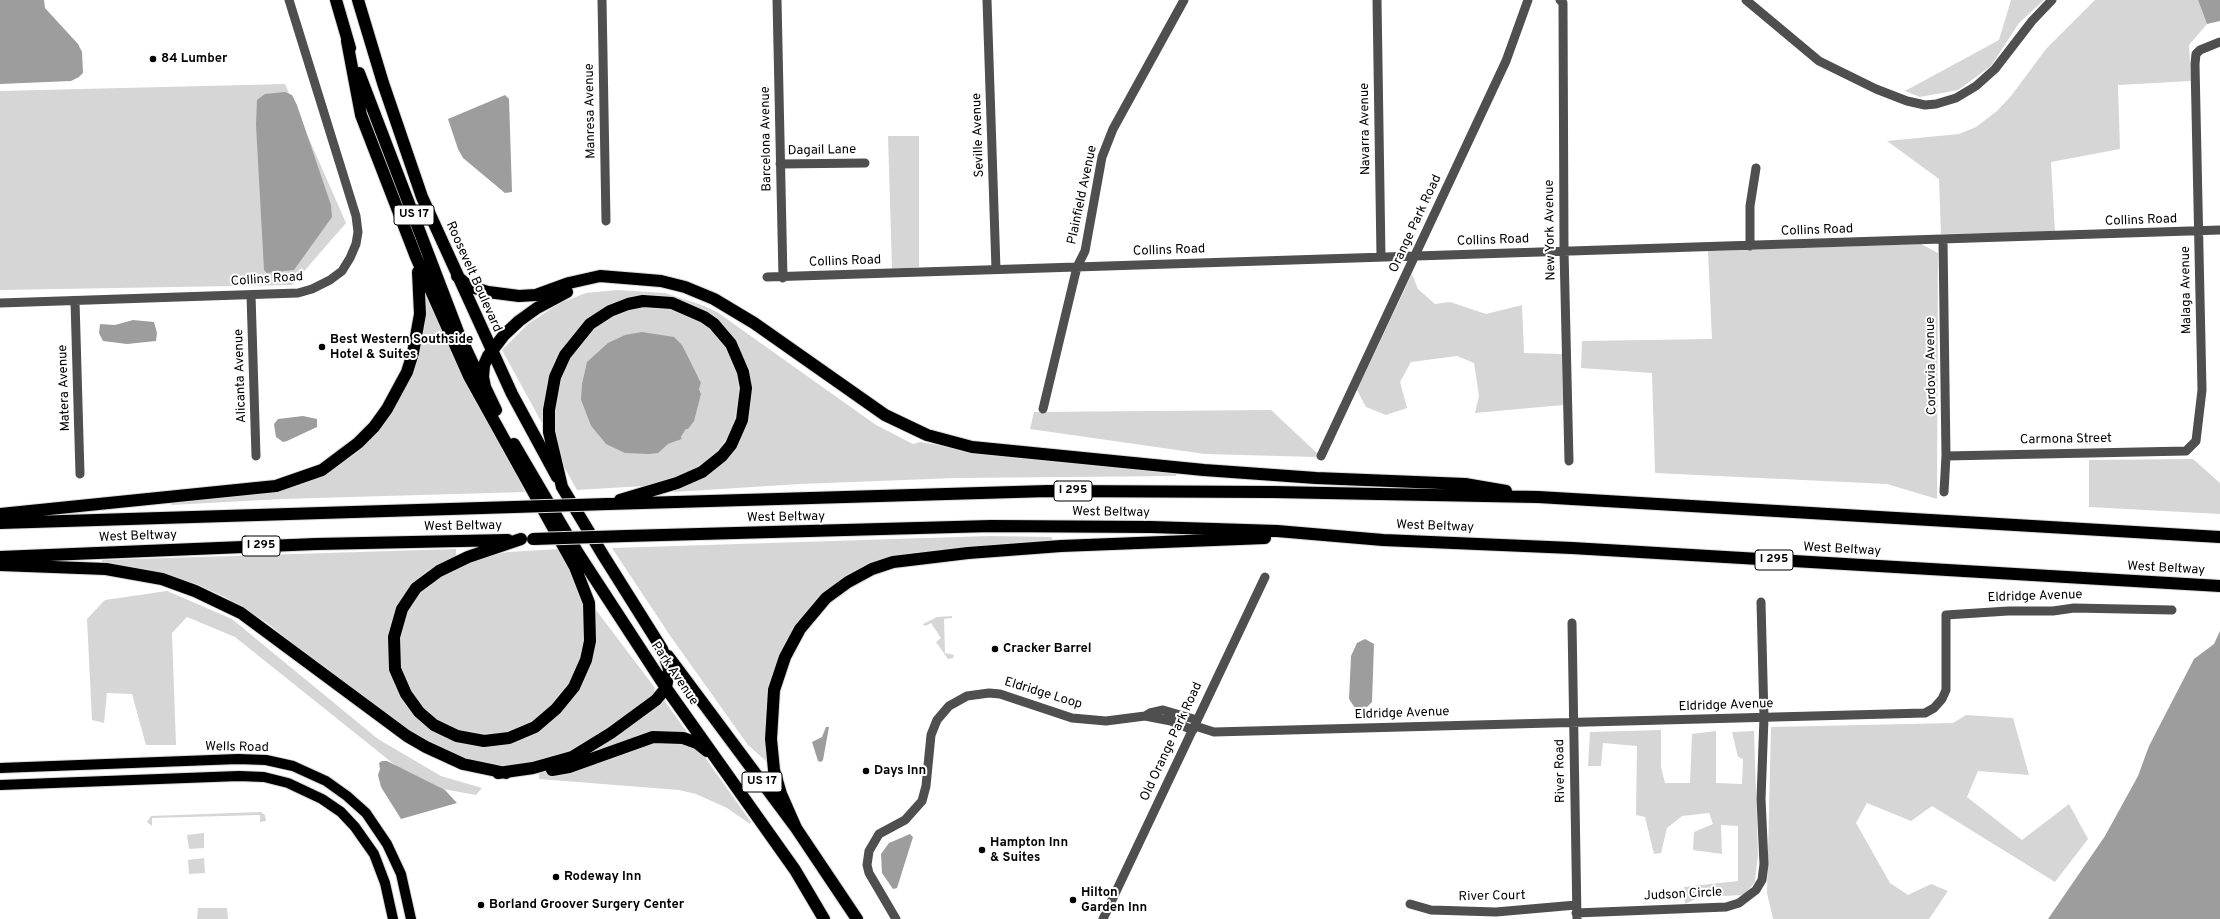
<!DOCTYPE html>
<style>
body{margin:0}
canvas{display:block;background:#fff}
</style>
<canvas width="2220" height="919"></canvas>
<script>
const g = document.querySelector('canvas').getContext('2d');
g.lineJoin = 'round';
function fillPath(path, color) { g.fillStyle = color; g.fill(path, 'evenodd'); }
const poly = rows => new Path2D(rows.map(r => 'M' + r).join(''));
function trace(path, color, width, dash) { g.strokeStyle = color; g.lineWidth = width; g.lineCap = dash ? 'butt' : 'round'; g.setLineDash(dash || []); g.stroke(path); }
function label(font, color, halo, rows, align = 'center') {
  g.font = font + ' Overpass,sans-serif'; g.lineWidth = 4; g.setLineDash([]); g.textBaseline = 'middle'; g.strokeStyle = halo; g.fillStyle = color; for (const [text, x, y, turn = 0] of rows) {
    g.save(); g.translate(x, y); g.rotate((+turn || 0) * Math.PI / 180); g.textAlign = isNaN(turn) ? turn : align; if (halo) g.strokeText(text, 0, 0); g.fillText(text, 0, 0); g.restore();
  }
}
const green = poly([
 [2011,0,2044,0,2019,23,1991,66,1958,90,1920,97,1905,91,1999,40],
 [2095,0,2198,0,2207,24,2189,45,2191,81,2118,85,2120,149,2051,162,2055,232,1941,234,1939,179,1887,141,1959,134,1976,127,1997,111,2011,96,2046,49],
 [285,84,346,223,292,285,0,290,0,91],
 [888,136,919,136,919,267,892,269],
 [1921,244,1938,253,1937,499,1887,484,1655,473,1652,373,1581,368,1582,341,1712,339,1708,251],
 [1412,274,1418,289,1435,304,1450,302,1486,314,1522,305,1524,353,1562,354,1563,405,1475,413,1479,396,1474,363,1457,356,1411,362,1400,382,1407,408,1386,415,1366,407,1357,390],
 [423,286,472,389,525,492,282,499,171,505,171,501,290,488,315,479,354,455,371,439,390,416,410,376],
 [617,290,665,293,699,304,717,312,876,425,913,444,920,442,1013,458,1176,473,1176,476,956,478,800,484,674,492,674,487,711,470,747,412,728,334,650,297,574,335,543,425,502,350,528,324,560,303,586,293],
 [643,305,669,307,706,323,726,345,738,376,739,397,735,419,731,432,722,445,714,455,691,471,665,481,644,486,577,490,562,463,554,433,552,404,565,362,589,331,611,314],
 [682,345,692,369,700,380,699,389,701,394,689,425,681,437,682,439,668,444,606,444,591,426,581,400],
 [1271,410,1318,454,1315,457,1205,454,1030,429,1034,412],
 [2193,459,2220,483,2220,514,2089,507,2089,460],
 [990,536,1052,537,1052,543,915,555,840,581,772,680,765,721,768,763,748,745,671,637,612,548],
 [456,549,456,556,428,570,416,581,402,601,395,677,444,734,517,739,575,690,593,606,655,688,653,696,574,750,548,760,512,766,476,763,432,747,346,686,266,622,225,597,196,584,162,574,102,565,102,560],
 [559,549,576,577,583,597,585,651,569,687,554,705,533,721,513,731,500,735,479,735,457,730,438,721,420,706,409,687,400,663,399,639,406,610,415,596,436,577,477,558,508,552],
 [167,591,232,619,378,739,441,776,482,788,476,795,420,785,235,637,187,617,172,633,176,745,146,745,132,694,107,693,104,723,92,720,87,619,105,600],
 [952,616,952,618,944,619,945,653,954,655,953,658,948,659,936,642,941,638,931,623,925,626,923,624,937,617],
 [664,700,751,822,750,824,727,808,696,794,679,790,539,779,539,771],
 [1966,715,2013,718,2029,775,1978,771,1967,797,2022,840,2069,804,2088,839,2055,882,1932,806,1911,821,1867,803,1856,823,1890,883,1908,895,1931,884,1948,891,1929,919,1773,919,1767,893,1771,727,1953,723],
 [1661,730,1661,767,1665,783,1690,783,1692,734,1716,731,1716,783,1742,784,1743,759,1738,757,1732,732,1754,731,1758,854,1755,882,1744,895,1700,897,1685,904,1684,887,1738,881,1738,826,1721,825,1722,854,1693,850,1694,832,1713,824,1709,813,1682,816,1667,828,1661,853,1654,854,1645,817,1636,815,1637,746,1603,743,1601,766,1588,766,1590,732],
 [261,812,265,815,266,821,260,822,260,815,152,818,152,826,147,822,151,816],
 [204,833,204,848,189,849,187,835],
 [204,858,205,873,189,874,188,860],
 [198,908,227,908,228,919,197,919]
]);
const water = poly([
 [0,0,44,0,45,8,78,44,82,52,83,73,79,77,71,81,0,84],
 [2198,0,2220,0,2220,21,2207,24],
 [285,92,292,95,297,105,331,205,332,217,294,270,267,273,264,270,256,125,257,100,265,94],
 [505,95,509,99,512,192,505,193,463,158,458,149,448,119],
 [133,320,154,322,157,333,156,341,127,344,103,341,99,333,100,324,115,325],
 [642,332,674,337,682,345,701,383,699,389,701,394,694,421,688,429,686,429,681,437,682,439,668,444,658,453,649,454,625,453,606,444,591,426,581,400,582,384,587,362,608,343,625,335],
 [303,416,317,419,317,427,287,441,283,442,276,437,274,424,278,419],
 [2220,631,2220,919,2048,919,2105,836,2138,776,2149,746,2194,659,2214,644],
 [1365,639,1374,644,1372,702,1367,707,1360,709,1355,708,1349,699,1351,656,1357,643],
 [826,727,829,727,823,760,821,762,818,761,812,742,822,737],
 [382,761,387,761,445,790,457,803,401,819,381,787,378,775,380,769,379,763],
 [910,834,913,837,897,888,893,889,882,873,881,854,889,843]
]);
const minor = poly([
 [602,0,606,221],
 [777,0,783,278],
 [987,0,996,269],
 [1377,0,1381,257],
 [1560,0,1563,3,1564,251,1569,461],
 [1746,0,1819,61,1876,89,1907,101,1925,105,1936,104,1956,98,1976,86,1995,69,2032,21,2052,0],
 [780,164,865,163],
 [1943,240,1946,456,1944,492],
 [1750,246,1750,206,1756,168],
 [767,277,2220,230],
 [251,295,256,456],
 [75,301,80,474],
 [0,303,298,293,312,289,330,280,342,271,350,258,356,244,358,232,356,216,289,0],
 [1043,409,1077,267,1085,251,1102,157,1113,129,1184,0],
 [1321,456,1506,61,1528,0],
 [1946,456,2186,451,2196,441,2202,390,2195,64,2196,54,2200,50,2220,42],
 [1572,623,1577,919],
 [1145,716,1150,713,1163,710,1197,720],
 [1195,726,1214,732,1925,713,1934,708,1942,699,1946,690,1946,615,2008,611,2053,611,2074,608,2172,610],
 [1410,904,1431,910,1496,912,1576,905],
 [1576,913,1726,907,1739,903,1756,890,1762,880,1764,864,1761,799,1764,718,1761,602],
 [896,919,869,873,867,865,869,851,879,834,905,820,922,801,926,786,931,735,937,720,949,706,967,696,989,693,1000,694,1072,718,1106,721,1145,716,1171,721,1193,730],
 [1103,919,1265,577]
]);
const major = poly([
 [0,768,238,759,266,760,293,766,326,781,347,796,366,813,387,844,401,874,411,919],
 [0,785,239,776,264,777,288,783,322,799,341,812,355,827,374,854,385,883,393,919]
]);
const highway = poly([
 [336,0,350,48],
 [358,0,383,83,422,197,512,394,557,477],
 [347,41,361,115,416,257,469,376,575,567,589,603,590,641,586,660,574,687,556,709,535,727,509,738,484,741,457,736,434,725,419,712,406,694,395,669,394,637,402,609,416,588,439,571,468,557,521,539],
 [359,73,458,332,481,381],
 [457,276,468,286,488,292,519,296,536,295,569,283,600,276,661,281,685,287,714,299,754,323,885,415,927,435,972,447,1204,470,1316,478,1465,484,1506,491],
 [496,410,485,387,483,377,484,365,488,356,504,335,519,321,537,308,567,292],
 [514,444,578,553,666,688,795,870,824,919],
 [608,504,1048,491,1273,492,1538,497,2220,537],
 [0,514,276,486,322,470,358,443,374,427,387,409,407,372,413,353,420,314,418,272],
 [0,523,514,507],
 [626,536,991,526,1151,527,1277,531,1383,540,1572,548,2220,586],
 [0,557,316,544,508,540],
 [0,565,106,569,162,579,195,591,241,613,407,736,426,747,463,764,506,773],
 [668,656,796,828,857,919],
 [552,770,569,767,653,737,683,738,697,743,707,751],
 [498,773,533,768,572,757,611,733,656,700,666,688,669,669,662,649,603,555,562,487,549,432,549,410,555,377,565,355,590,324,610,311,628,304,643,301,672,303,704,317,714,324,731,344,743,372,746,388,742,420,731,445,722,456,702,472,677,483,620,500],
 [796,828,781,794,774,770,771,739,774,690,785,657,800,629,826,598,848,582,872,569,893,562,968,553,1061,546,1265,538]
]);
const highwayBridge = poly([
 [514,507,608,504],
 [533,539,626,536]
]);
const markers = [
 [153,59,4,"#000"],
 [322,347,4,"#000"],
 [995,649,4,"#000"],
 [866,771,4,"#000"],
 [982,850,4,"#000"],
 [556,877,4,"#000"],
 [1073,900,4,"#000"],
 [481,905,4,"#000"]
];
const shields = [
 [414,215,40],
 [1073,491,38],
 [261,546,38],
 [1774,560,38],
 [762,782,40]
];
const shieldNames = [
 ["US 17",414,215],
 ["I 295",1073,491],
 ["I 295",261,546],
 ["I 295",1774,560],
 ["US 17",762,782]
];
const poiNames = [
 ["84 Lumber",161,59],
 ["Best Western Southside",330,340],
 ["Hotel & Suites",330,355],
 ["Cracker Barrel",1003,649],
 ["Days Inn",874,771],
 ["Hampton Inn",990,843],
 ["& Suites",990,858],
 ["Rodeway Inn",564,877],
 ["Hilton",1081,893],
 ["Garden Inn",1081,908],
 ["Borland Groover Surgery Center",489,905]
];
const streetNames = [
 ["Manresa Avenue",591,111,-91],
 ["Navarra Avenue",1366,129,-91],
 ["Seville Avenue",979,135,-92],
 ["Barcelona Avenue",767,139,-91],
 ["Dagail Lane",822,151,-1],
 ["Plainfield Avenue",1083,195,-78],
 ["Collins Road",2141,221,-2],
 ["Orange Park Road",1416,224,-65],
 ["New York Avenue",1551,230,-91],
 ["Collins Road",1817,231,-2],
 ["Collins Road",1493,241,-2],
 ["Collins Road",1169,251,-2],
 ["Collins Road",845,262,-2],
 ["Roosevelt Boulevard",473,277,66],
 ["Collins Road",267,280,-4],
 ["Malaga Avenue",2187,290,-91],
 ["Cordovia Avenue",1932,366,-91],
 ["Alicanta Avenue",241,376,-92],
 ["Matera Avenue",65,388,-92],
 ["Carmona Street",2066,440,-1],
 ["West Beltway",1111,513,1],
 ["West Beltway",786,518,-1],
 ["West Beltway",463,527,-1],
 ["West Beltway",1435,527,2],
 ["West Beltway",138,537,-2],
 ["West Beltway",1842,550,3],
 ["West Beltway",2166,569,3],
 ["Eldridge Avenue",2035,597,-2],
 ["Park Avenue",674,674,56],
 ["Eldridge Loop",1043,694,17],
 ["Eldridge Avenue",1726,706,-2],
 ["Eldridge Avenue",1402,714,-2],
 ["Old Orange Park Road",1172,742,-65],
 ["Wells Road",237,748,1],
 ["River Road",1561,771,-91],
 ["Judson Circle",1683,895,-3],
 ["River Court",1492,897,-1]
];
fillPath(green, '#d6d6d6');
fillPath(water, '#9d9d9d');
trace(major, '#dbdbdb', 12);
trace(highway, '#dbdbdb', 14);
trace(minor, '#4f4f4f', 9);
trace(major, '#000', 10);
trace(highway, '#000', 12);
trace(highwayBridge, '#dbdbdb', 14, []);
trace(highwayBridge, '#000', 12);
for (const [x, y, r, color] of markers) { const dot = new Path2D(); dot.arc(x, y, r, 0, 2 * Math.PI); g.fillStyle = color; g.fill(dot); trace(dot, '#fff', 1.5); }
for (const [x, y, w] of shields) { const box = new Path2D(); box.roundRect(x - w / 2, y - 10, w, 20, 3); g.fillStyle = '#fff'; g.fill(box); trace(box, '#000', 1); }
label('bold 12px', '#000', null, shieldNames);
label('bold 13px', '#000', '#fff', poiNames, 'left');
label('13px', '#000', '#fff', streetNames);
</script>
